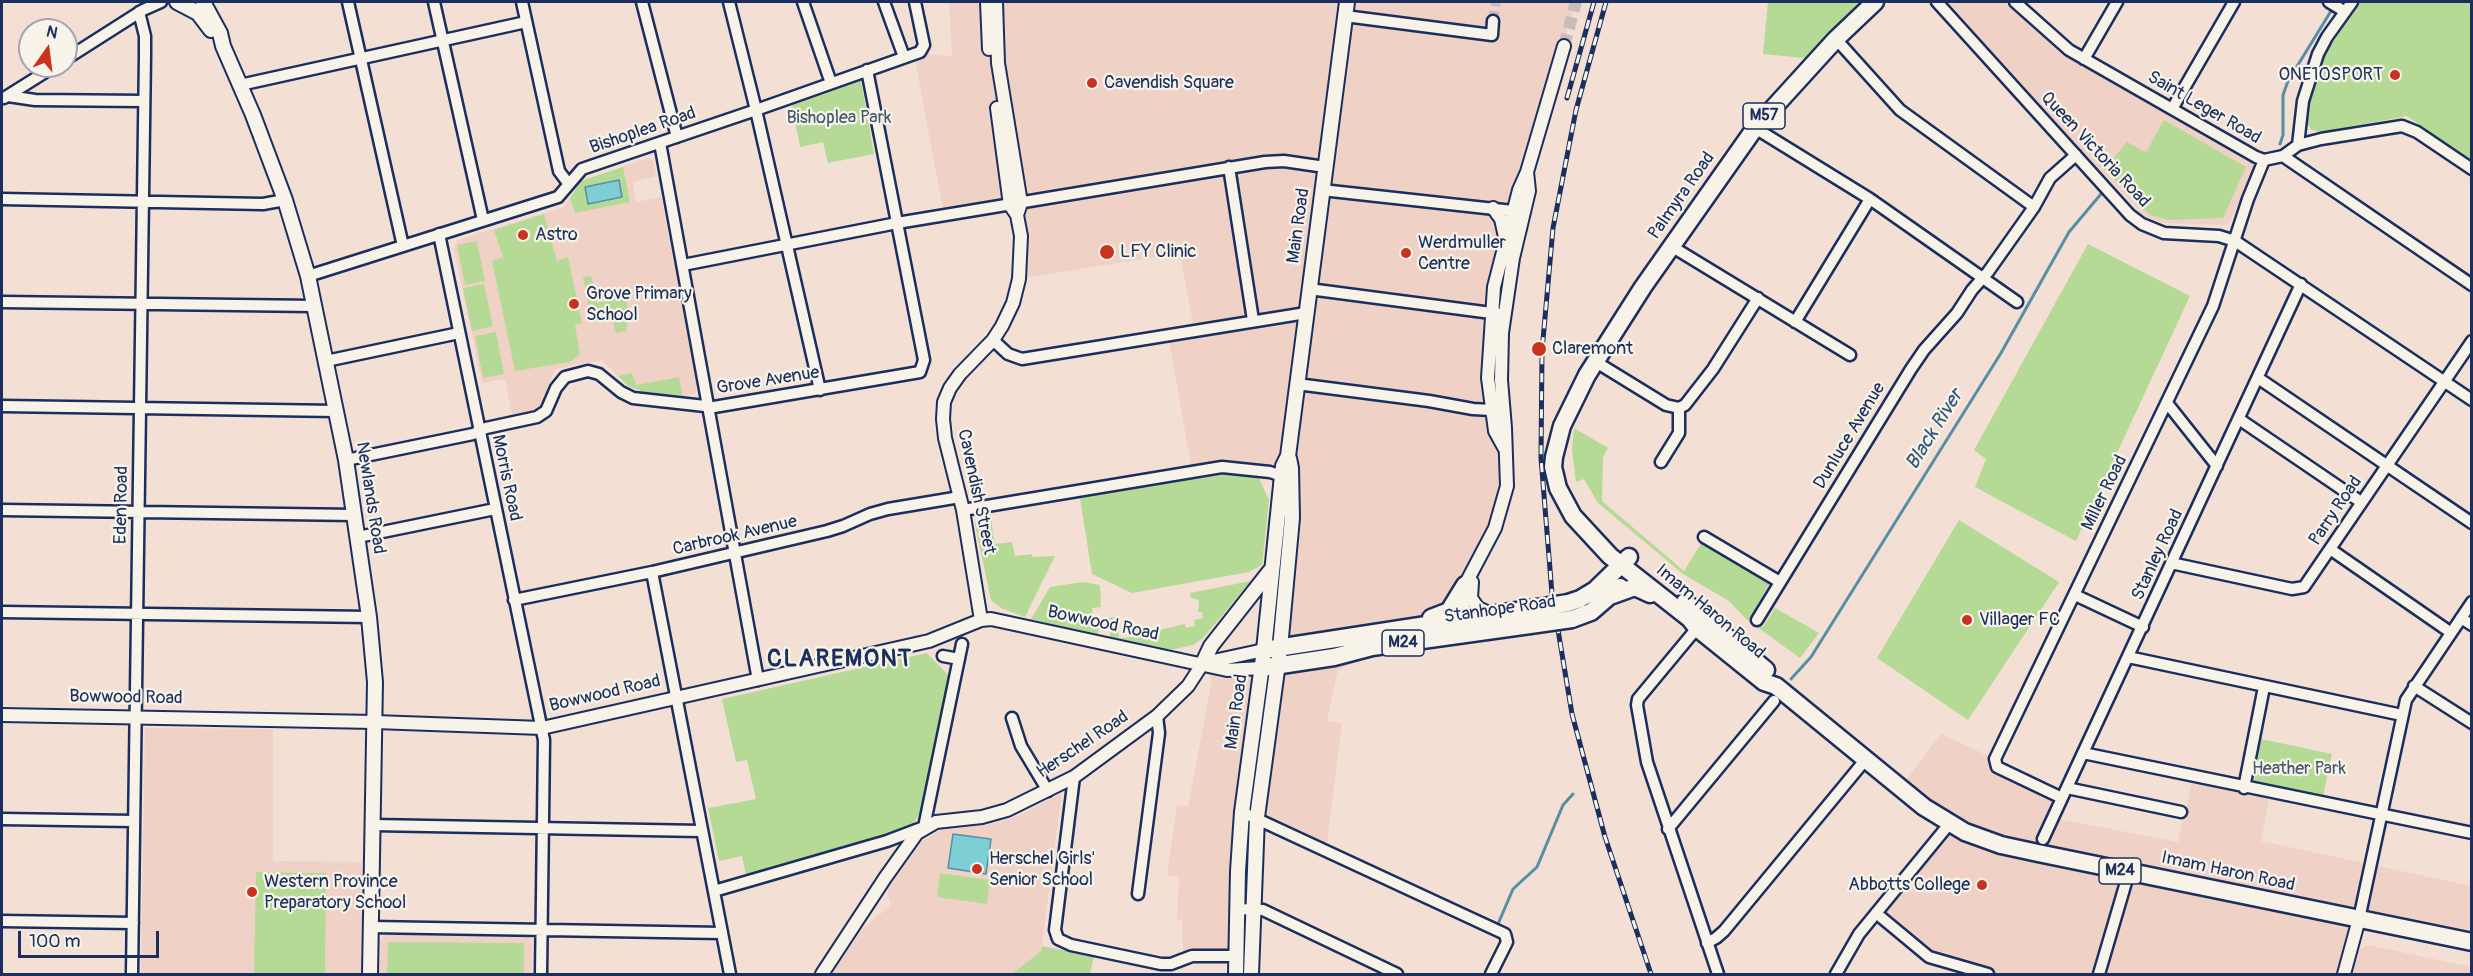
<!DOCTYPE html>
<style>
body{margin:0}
#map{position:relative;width:2473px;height:976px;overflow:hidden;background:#f3dfd4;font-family:Pangolin,sans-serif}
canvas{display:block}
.frame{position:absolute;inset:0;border:3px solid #1b2f5e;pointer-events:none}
.north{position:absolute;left:18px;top:18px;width:60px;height:60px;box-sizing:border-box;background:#f7f3e8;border:2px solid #9fa5b1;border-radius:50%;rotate:14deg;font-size:16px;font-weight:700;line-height:24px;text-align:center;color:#1b2f5e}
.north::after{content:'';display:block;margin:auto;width:21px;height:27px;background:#c8321e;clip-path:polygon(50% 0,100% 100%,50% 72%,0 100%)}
.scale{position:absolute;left:18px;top:931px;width:141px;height:27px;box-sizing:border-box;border:3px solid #1b2f5e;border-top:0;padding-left:8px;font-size:18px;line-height:21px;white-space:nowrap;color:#1b2f5e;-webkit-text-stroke:4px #f7f3e8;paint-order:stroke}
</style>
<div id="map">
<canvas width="2473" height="976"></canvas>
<div class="frame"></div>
<div class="north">N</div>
<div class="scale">100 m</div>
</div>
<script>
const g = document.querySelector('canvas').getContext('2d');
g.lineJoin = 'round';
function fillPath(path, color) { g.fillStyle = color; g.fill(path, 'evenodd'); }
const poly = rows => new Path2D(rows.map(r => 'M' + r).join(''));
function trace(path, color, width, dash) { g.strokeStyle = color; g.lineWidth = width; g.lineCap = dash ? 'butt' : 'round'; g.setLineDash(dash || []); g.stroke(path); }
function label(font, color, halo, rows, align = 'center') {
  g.font = font + ' Pangolin,sans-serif'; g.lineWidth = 4.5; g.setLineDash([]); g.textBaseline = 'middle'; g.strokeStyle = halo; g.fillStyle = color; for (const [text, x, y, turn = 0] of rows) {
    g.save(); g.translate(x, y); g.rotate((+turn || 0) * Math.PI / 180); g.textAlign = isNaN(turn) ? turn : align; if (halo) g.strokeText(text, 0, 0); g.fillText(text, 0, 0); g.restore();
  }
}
const built = poly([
 [949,2,1576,2,1513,211,1489,353,1506,450,1507,486,1473,572,1463,610,1345,638,1363,659,1338,670,1327,721,1342,723,1326,849,1243,812,1236,956,1183,959,1182,920,1177,920,1179,877,1167,875,1177,805,1188,807,1212,680,1203,663,1264,650,1282,476,1270,472,1192,471,1168,334,1194,330,1180,253,1019,279,1021,250,1010,206,944,215,914,54,924,45,930,54,952,57],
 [1946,2,2005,2,2059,52,2248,159,2254,167,2230,222,2223,225,2163,223,2146,217,2082,152],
 [648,158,653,160,656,176,633,182,636,202,661,197,697,383,695,393,685,396,644,392,628,386,602,360,555,369,539,410,512,415,505,379,482,383,454,249,457,240,564,207,581,181],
 [145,728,273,729,273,861,362,862,361,974,141,974],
 [1941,734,1995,759,1995,763,2062,798,2053,818,2178,842,2192,782,2269,799,2261,841,2471,886,2472,942,2359,919,2344,974,1988,974,1939,961,1876,913,1949,824,1901,787],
 [1058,795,1061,795,1061,799,1041,951,1012,974,832,974,860,931,891,905,887,891,922,841,942,830,993,824,1020,815],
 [386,934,528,937,532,941,532,974,379,974,379,941],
 [2368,945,2471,967,2471,974,2352,974,2359,950]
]);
const green = poly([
 [1768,2,1862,2,1804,58,1763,54],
 [2360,2,2471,2,2471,161,2407,116,2322,132,2312,130,2307,124,2310,97,2325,54],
 [861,81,874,154,828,163,823,142,800,147,792,105],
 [2164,120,2246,167,2223,218,2168,220,2150,215,2104,169,2127,142,2146,152],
 [623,167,630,202,575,213,570,198,581,181],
 [544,214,557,261,568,257,582,323,575,325,580,354,570,362,515,371,492,261,503,257,494,230],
 [477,241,485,281,465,285,457,245],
 [2088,244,2190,296,2076,541,1975,487,1986,459,1974,450],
 [591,276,597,303,625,297,629,312,626,331,616,333,610,309,590,313,583,277],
 [484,284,493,326,472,331,463,288],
 [496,332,504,374,483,378,475,336],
 [632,373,636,385,679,377,682,395,644,392,628,386,618,376],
 [1574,428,1608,448,1603,457,1602,501,1684,571,1702,542,1770,583,1749,619,1763,627,1775,608,1819,633,1800,658,1746,619,1729,601,1683,574,1598,503,1584,479,1576,482,1572,450],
 [1235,473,1258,476,1269,500,1262,565,1249,572,1132,593,1092,574,1080,498],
 [990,513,995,544,1012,542,1015,556,1032,554,1032,557,1055,556,1025,617,1001,608,991,600,975,524,981,515],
 [1959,520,2059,582,1968,720,1877,658],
 [1251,581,1203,638,1193,645,1166,651,1110,638,1109,618,1117,617,1119,638,1156,636,1155,631,1185,624,1186,628,1195,626,1194,620,1203,618,1202,612,1198,612,1199,600,1191,598,1190,593],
 [1083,582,1100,585,1101,607,1092,608,1094,628,1099,628,1097,636,1031,619,1050,587],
 [927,653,949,676,921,810,912,827,746,875,742,856,719,861,708,808,756,799,747,760,736,762,722,699],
 [2261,739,2332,754,2323,796,2254,781],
 [256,872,326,873,325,974,254,974],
 [940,873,990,880,987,904,937,897],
 [388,942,524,943,524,974,387,974],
 [1042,946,1094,956,1090,974,1012,974,1041,951]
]);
const water = poly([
 [619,180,622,197,588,204,585,187,619,180],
 [953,834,991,839,986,874,948,868,953,834]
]);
const stream = poly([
 [2280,144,2283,135,2283,95,2288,81,2331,11],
 [1791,679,1811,657,2001,353,2069,232,2101,194],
 [1433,895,1498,924,1513,889,1537,867,1563,805,1573,794]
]);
const minorTunnel = poly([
 [1493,21,1496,2]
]);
const tertiaryTunnel = poly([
 [1564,46,1576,2]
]);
const minor = poly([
 [348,2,403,246],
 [434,2,483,220],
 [522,2,559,171,568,183],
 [642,2,677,137],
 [729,2,756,110,820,390],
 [803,2,831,83],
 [884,2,904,57],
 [1937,2,2130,215,2142,224,2164,233,2219,236,2235,241,2472,400],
 [2015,2,2069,50,2256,157,2264,160,2283,156,2472,285],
 [2329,2,2344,11],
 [1345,16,1492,35,1493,21],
 [1836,39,1900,110,2034,207],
 [66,59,143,10,161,2],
 [2084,59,2117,2],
 [240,85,526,22],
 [8,96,35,100,144,101],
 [4,98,55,66],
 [2172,109,2234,2],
 [1755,128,1870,199,2017,302],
 [660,143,758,680],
 [2298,145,2303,101,2318,54,2327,37,2352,2],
 [2283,156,2298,145,2321,139,2402,126,2417,132,2472,169],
 [1229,167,1253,320],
 [1322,190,1522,212],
 [2,199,263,204,285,200],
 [439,234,544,740,541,974],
 [1671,246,1850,355],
 [683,265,897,223,1265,162,1284,161,1325,167],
 [308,276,558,197,582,169,756,110,920,52,924,45,915,2],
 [1309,289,1499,314],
 [2,302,314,306],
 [1795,322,1870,199],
 [993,340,1008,354,1022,359,1306,313],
 [326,361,459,333],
 [1596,362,1666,405,1679,408,1685,405,1713,369,1758,298],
 [2258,378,2472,523],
 [1297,384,1429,401,1473,409,1491,410,1498,406],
 [2167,403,2217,466],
 [2,406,337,411],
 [2239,419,2361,502],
 [346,460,473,434,486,428,537,417,546,411,556,388,565,377,588,371,599,374,621,392,633,398,714,407,920,372,924,360,867,70],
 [1661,462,1679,433,1679,408],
 [2,510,355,515],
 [963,510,1222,467,1270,472,1288,478],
 [358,537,495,509],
 [1704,537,1780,582],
 [2330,549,2450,632],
 [2171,563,2292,589,2304,587,2472,341],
 [652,572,730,974],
 [2075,595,2143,627],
 [514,600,652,572,827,531,843,526,870,514,888,509,960,497],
 [2,612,369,617],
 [2461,618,2472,625],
 [1757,620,1911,369,1924,350,1957,313,1972,290,1988,272,2034,207,2050,178,2076,155],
 [1692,634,1638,699,1637,705,1647,762,1718,974],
 [943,656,959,659],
 [2128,657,2402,715],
 [2414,686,2472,723],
 [1012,718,1021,746,1048,791],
 [2083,753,2472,833],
 [1074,777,1055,930,1058,939,1071,945,1161,964,1171,964,1192,956,1236,956],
 [2067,788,2181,812],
 [2244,788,2264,687],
 [2062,798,1997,767,1995,759,2213,306,2248,199,2264,160],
 [1242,812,1505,934,1507,942,1491,974],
 [2,819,134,821],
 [373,825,701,831],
 [1668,829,1774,701],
 [2043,839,2301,284],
 [714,891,887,841,924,827,962,644],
 [1138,894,1159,733,1157,716],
 [1237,909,1263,910,1397,974],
 [1876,913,1929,957,1988,974],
 [2359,919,2406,700,2472,602],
 [2,921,133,923],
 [371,927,722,933],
 [1707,943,1716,938,1724,931,1866,759],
 [132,974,145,55,145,36,139,12],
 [1836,974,1859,934,1950,823],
 [2099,974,2129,872]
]);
const tertiary = poly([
 [987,2,989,49],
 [997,108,1010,205,1017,215],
 [1493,208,1501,219,1505,237],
 [1505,449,1495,431,1488,378,1494,287,1519,190,1527,172,1564,46],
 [1472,582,1471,598,1478,608,1491,614],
 [1466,619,1462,603,1465,585,1495,528,1507,486,1505,428,1501,380,1502,333,1513,258,1529,191,1527,172],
 [981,620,963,510,945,438,943,419,944,402,950,388,960,374,993,340,1002,326,1013,303,1019,279,1021,236,1017,215,1021,203,998,63,996,2],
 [1204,663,1264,650],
 [2,715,375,722,542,728,929,641,981,620,991,619,1227,670,1261,668],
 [822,974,885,878,917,833,936,822,982,817,1007,810,1074,777,1157,716,1188,686,1203,663],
 [2344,974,2359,919]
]);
const secondary = poly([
 [177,2,198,13,211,30],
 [203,2,220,33,223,46,253,115,285,200,308,276,346,460,369,617,375,682,370,974],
 [1203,663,1211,646,1270,571],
 [1236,974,1238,871,1242,812,1264,650,1283,466,1288,456,1347,2],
 [1251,974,1257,817,1280,648,1292,518,1291,468,1289,458]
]);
const primary = poly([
 [1875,2,1836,39,1755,128,1643,287,1587,375,1562,426,1554,457,1553,467,1558,488,1573,516,1610,556,1690,619,1697,628,1764,682,1776,686,1924,807,1965,832,2001,845,2038,853,2472,942],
 [1613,595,1635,587,1650,594],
 [1685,602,1766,670],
 [1568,603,1580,599,1595,590,1629,557],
 [1431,618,1449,611,1465,585],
 [1572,619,1591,612,1620,587],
 [1264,650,1530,609],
 [1261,668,1334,657,1372,647,1530,625]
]);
const rail = poly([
 [1606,2,1576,110,1553,228,1542,351,1541,458,1552,594,1572,714,1605,837,1651,974],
 [1567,98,1594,2]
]);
const primaryBridge = poly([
 [1530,609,1568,603],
 [1530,625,1572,619]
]);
const markers = [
 [2395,75,6,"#c8321e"],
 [1092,83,6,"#c8321e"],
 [523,235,6,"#c8321e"],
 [1107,252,8,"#c8321e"],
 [1406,253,6,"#c8321e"],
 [574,304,6,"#c8321e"],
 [1539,349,8,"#c8321e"],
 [1967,620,6,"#c8321e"],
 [977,869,6,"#c8321e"],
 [1982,885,6,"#c8321e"],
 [252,892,6,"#c8321e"]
];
const shields = [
 [1764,116,42],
 [1403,643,42],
 [2120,871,42]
];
const shieldNames = [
 ["M57",1764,116],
 ["M24",1403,643],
 ["M24",2120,871]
];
const poiNames = [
 ["ONE10SPORT",2383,75,"right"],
 ["Cavendish Square",1104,83],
 ["Astro",535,235],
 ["Werdmuller",1418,243],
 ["Centre",1418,264],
 ["LFY Clinic",1120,252],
 ["Grove Primary",586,294],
 ["School",586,315],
 ["Claremont",1552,349],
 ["Villager FC",1979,620],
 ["Herschel Girls'",989,859],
 ["Senior School",989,880],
 ["Western Province",264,882],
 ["Preparatory School",264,903],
 ["Abbotts College",1970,885,"right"]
];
const streetNames = [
 ["Saint Leger Road",2204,108,30],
 ["Bishoplea Road",643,131,-19],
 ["Queen Victoria Road",2095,150,47],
 ["Palmyra Road",1682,196,-55],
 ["Main Road",1299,226,-82],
 ["Grove Avenue",768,381,-9],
 ["Dunluce Avenue",1850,436,-59],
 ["Morris Road",506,478,78],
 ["Cavendish Street",976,492,78],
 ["Miller Road",2105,493,-64],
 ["Newlands Road",370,498,81],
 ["Eden Road",122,505,-89],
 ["Parry Road",2336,511,-56],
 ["Carbrook Avenue",735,536,-13],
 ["Stanley Road",2158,555,-65],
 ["Stanhope Road",1500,610,-8],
 ["Imam Haron Road",1710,612,40],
 ["Bowwood Road",1103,624,12],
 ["Bowwood Road",605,694,-13],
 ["Bowwood Road",126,698,1],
 ["Main Road",1237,712,-82],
 ["Herschel Road",1083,745,-34],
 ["Imam Haron Road",2228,872,12]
];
const parkNames = [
 ["Bishoplea Park",839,118],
 ["Heather Park",2299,769]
];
const waterNames = [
 ["Black River",1935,430,-58]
];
const districtNames = [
 ["CLAREMONT",840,660]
];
fillPath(built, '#f0d1c6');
fillPath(green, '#b5da96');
fillPath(water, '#7dcfd5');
trace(water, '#568fa5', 1.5);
trace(stream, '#568fa5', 3);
trace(minorTunnel, '#c8bcbc', 10, [10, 5]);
trace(tertiaryTunnel, '#c8bcbc', 12, [12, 6]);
trace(minor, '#1b2f5e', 15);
trace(tertiary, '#1b2f5e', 16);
trace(secondary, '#1b2f5e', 18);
trace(primary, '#1b2f5e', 21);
trace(minor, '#f7f3e8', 10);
trace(tertiary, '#f7f3e8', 12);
trace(secondary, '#f7f3e8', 14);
trace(primary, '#f7f3e8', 16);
trace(rail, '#1b2f5e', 5);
trace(rail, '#f7f3e8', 3, [9]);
trace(primaryBridge, '#1b2f5e', 21, []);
trace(primaryBridge, '#f7f3e8', 16);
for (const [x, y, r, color] of markers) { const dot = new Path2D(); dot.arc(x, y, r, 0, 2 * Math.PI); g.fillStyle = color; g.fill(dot); trace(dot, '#f7f3e8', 2); }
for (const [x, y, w] of shields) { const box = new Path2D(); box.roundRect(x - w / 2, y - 13, w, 26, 4.5); g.fillStyle = '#f7f3e8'; g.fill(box); trace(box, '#1b2f5e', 1.5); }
label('bold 16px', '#1b2f5e', null, shieldNames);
label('18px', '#1b2f5e', '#f7f3e8', poiNames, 'left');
label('18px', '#1b2f5e', '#f7f3e8', streetNames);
label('18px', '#425a6c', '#f7f3e8', parkNames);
label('italic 20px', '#34577c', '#f7f3e8', waterNames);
g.letterSpacing = '1.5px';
label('bold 24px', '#1b2f5e', '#f7f3e8', districtNames);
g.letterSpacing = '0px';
</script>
